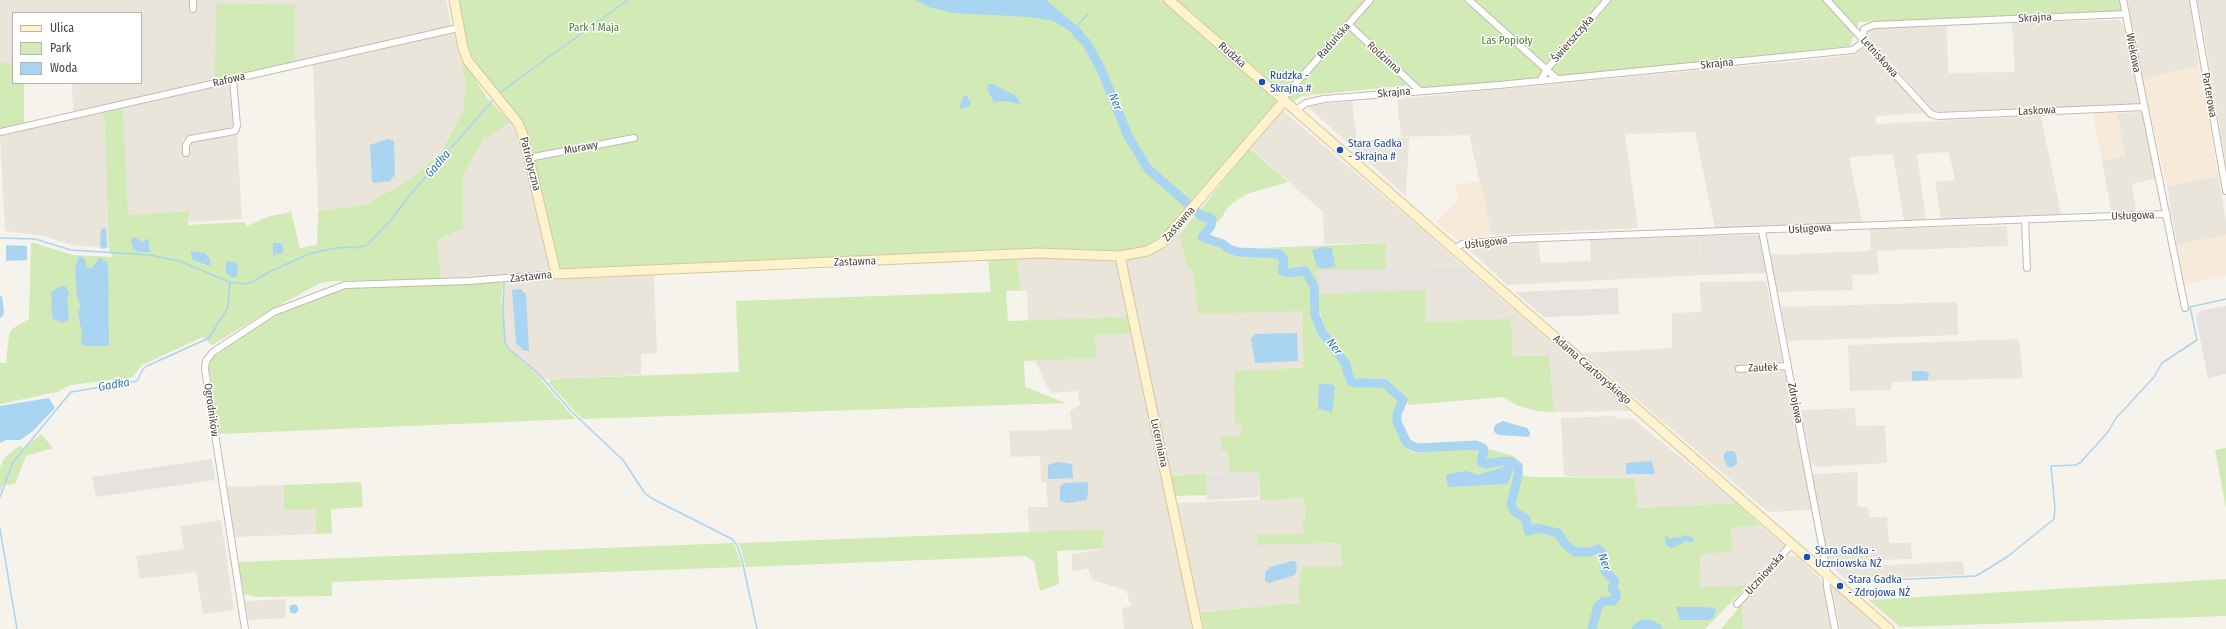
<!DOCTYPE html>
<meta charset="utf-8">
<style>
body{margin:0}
#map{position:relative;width:2226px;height:629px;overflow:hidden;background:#f6f3ec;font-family:"Fira Sans Condensed",sans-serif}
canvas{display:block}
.legend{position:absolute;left:12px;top:12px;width:130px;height:72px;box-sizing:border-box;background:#fff;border:1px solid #b7b4b0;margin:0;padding:5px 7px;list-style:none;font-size:12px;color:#4b4439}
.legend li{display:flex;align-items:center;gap:8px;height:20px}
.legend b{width:20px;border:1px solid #b7b4b0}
</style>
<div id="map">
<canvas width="2226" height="629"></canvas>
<ul class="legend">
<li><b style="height:5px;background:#fff3cd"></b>Ulica</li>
<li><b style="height:11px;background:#d2eab5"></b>Park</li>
<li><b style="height:11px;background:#a9d4f2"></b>Woda</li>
</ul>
</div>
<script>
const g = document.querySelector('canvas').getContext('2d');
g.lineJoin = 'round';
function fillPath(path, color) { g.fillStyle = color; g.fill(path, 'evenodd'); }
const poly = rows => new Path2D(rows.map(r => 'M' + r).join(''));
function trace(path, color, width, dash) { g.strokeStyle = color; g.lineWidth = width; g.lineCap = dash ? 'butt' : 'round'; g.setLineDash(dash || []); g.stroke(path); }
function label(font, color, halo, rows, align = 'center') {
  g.font = font + ' "Fira Sans Condensed",sans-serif'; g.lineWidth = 3; g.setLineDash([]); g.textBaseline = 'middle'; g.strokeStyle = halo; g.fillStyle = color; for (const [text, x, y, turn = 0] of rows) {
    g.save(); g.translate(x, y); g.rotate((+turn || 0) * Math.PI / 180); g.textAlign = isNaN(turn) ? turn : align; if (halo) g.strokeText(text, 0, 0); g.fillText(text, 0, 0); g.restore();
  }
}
const residential = poly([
 [0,0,446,0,451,26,73,113,72,83,141,83,141,13,13,13,13,63,0,63],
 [2127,0,2189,0,2199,66,2142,79],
 [2197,0,2226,0,2226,164,2201,18],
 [2118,20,2123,24,2140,104,1944,112,1935,111,1867,37,1867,31,1877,28,1947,26,1948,73,2015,72,2012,22],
 [454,33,466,82,463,111,441,152,412,178,365,205,318,211,313,65],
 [1865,47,1925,113,1876,116,1876,124,2041,116,2061,214,1941,219,1935,182,1955,180,1949,152,1917,154,1926,220,1904,221,1893,154,1849,157,1862,222,1715,228,1695,132,1625,134,1638,228,1492,235,1469,135,1401,137,1397,99,1827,58,1855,54],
 [231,84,234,123,228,129,182,140,184,154,191,141,237,135,242,219,190,222,189,211,127,215,123,108],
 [1352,101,1357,140,1409,138,1406,196,1308,107,1315,105],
 [1282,110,1437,242,1464,267,1386,269,1385,243,1324,244,1323,212,1250,148],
 [2142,112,2155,179,2132,184,2136,212,2112,215,2102,161,2125,156,2117,113],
 [104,113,109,248,71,245,44,236,5,231,0,135],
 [511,122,519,140,551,269,507,277,441,279,437,240,463,229,463,175,484,139],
 [2218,176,2226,221,2226,235,2177,245,2167,186],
 [1175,219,1189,271,1192,268,1198,314,1302,310,1303,369,1236,423,1240,423,1241,436,1221,438,1228,449,1229,473,1166,475,1172,503,1304,498,1305,520,1301,521,1304,533,1256,535,1257,545,1340,543,1342,566,1298,592,1300,603,1195,612,1198,629,1124,629,1122,608,1131,606,1126,590,1092,580,1088,568,1072,571,1072,554,1103,549,1104,530,1029,532,1028,507,1048,507,1046,482,1041,482,1040,456,1011,457,1009,431,1072,429,1070,411,1080,405,1078,391,1051,393,1045,383,1036,362,1037,320,1028,321,1027,291,1017,291,1011,251],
 [2007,226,2008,246,1877,251,1879,274,1852,275,1853,290,1777,292,1769,255,1871,251,1870,229],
 [1700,236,1702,275,1507,285,1468,248,1538,241,1541,263,1591,261,1590,240],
 [654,275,657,353,641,354,641,375,504,381,501,311,504,281],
 [1766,281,1792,407,1812,510,1768,512,1583,353,1672,348,1672,313,1701,312,1700,282],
 [1489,288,1631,411,1554,412,1549,357,1513,356,1426,322,1426,290],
 [1957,302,1958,335,1787,341,1781,307],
 [2019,339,2023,378,1892,382,1891,390,1850,391,1848,345],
 [1855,408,1856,426,1885,425,1887,463,1818,467,1811,463,1800,410],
 [1614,416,1619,419,1632,418,1737,503,1638,508,1635,478,1564,476,1561,418],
 [1858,472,1857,507,1868,507,1869,517,1887,517,1889,543,1911,543,1912,559,1829,561,1811,474],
 [284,485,284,510,315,509,316,534,235,537,227,487],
 [221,520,234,610,203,614,196,572,140,579,136,556,184,549,180,526],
 [1761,526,1785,546,1748,585,1701,588,1700,554,1733,552,1731,528],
 [1797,556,1822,581,1832,629,1743,629,1742,604,1787,557],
 [1963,561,1964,575,1845,579,1834,568],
 [1832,588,1837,589,1882,629,1840,629],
 [285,599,286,618,248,620,245,601]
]);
const commercial = poly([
 [2199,66,2218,176,2167,186,2142,79],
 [2117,113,2125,156,2102,161,2093,114],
 [1480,181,1492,235,1458,240,1435,222,1458,201,1456,185],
 [2226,235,2226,276,2184,285,2177,245]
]);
const industrial = poly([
 [1759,235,1766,273,1702,275,1700,236],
 [1464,267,1489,288,1320,295,1317,270],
 [1618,288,1619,314,1544,317,1515,292],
 [2226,306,2226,374,2208,378,2196,318,2200,311],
 [212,459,215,480,96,497,92,477],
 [1259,472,1259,497,1207,500,1206,474]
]);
const green = poly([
 [459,0,2126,0,2127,8,2119,11,1859,22,1850,46,1497,83,1423,89,1411,85,1302,96,1293,102,1297,106,1288,110,1294,117,1284,108,1249,148,1288,182,1246,194,1229,206,1218,223,1211,213,1204,213,1201,209,1246,152,1158,253,1126,260,1071,255,1017,257,1020,290,1006,291,1008,321,1128,317,1131,333,1095,335,1096,358,1024,361,1025,387,1066,403,582,419,549,383,551,379,739,372,736,301,991,292,988,259,561,277,524,127,482,73,467,47],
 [216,3,295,5,295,61,215,79],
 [461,62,466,64,487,98,511,122,484,139,463,175,463,229,437,240,441,279,332,281,320,283,267,312,212,345,203,337,142,365,133,377,71,385,57,392,0,404,0,363,6,363,9,335,12,329,29,319,31,242,73,255,112,257,109,248,104,113,123,108,128,215,190,211,188,225,244,222,247,226,270,216,291,212,300,248,317,245,318,211,365,205,412,178,441,152,463,111,466,82],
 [0,63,13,63,13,83,24,83,24,123,0,129],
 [1195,215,1201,220,1207,220,1208,223,1199,235,1200,240,1221,247,1227,252,1248,257,1278,258,1281,262,1280,273,1288,275,1301,275,1309,283,1312,316,1319,334,1343,365,1345,375,1352,386,1382,386,1399,401,1395,413,1394,425,1406,447,1414,453,1471,448,1493,450,1514,456,1523,466,1523,476,1532,477,1635,478,1638,508,1737,503,1761,526,1731,528,1733,552,1700,554,1701,587,1748,585,1705,629,1204,629,1200,612,1300,603,1298,592,1302,566,1342,566,1340,543,1257,545,1256,535,1304,533,1301,521,1305,520,1304,498,1260,500,1259,472,1229,473,1228,450,1221,450,1221,437,1241,435,1240,423,1235,423,1234,371,1303,368,1302,311,1198,314,1192,269,1189,271,1179,235],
 [1386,243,1386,269,1317,270,1320,294,1426,290,1426,322,1511,319,1513,356,1549,356,1554,412,1537,411,1516,405,1503,397,1408,405,1406,397,1385,378,1356,379,1351,372,1350,362,1325,328,1317,303,1318,284,1307,268,1287,268,1287,257,1283,251,1260,248],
 [503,282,501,302,505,345,536,374,575,419,219,434,208,365,211,359,254,326,290,308,348,286,423,286],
 [41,434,53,448,26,456,15,484,3,485,0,491,0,467,5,457,19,446,24,448],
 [2226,448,2226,509,2215,450],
 [1206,474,1207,495,1175,496,1170,475],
 [361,482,363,507,331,509,332,533,316,534,315,509,284,510,284,485],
 [1104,529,1103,549,1057,551,1059,584,1040,591,1034,562,1026,556,746,567,739,543],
 [734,543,742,567,332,582,332,596,256,597,244,594,238,562],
 [2226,579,2226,616,1900,627,1869,600],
 [1742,604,1743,629,1721,629]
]);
const water = poly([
 [915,0,1046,0,1083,31,1086,42,1054,21,1029,17,953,13,929,7],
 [988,84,992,84,1015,95,1021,104,1005,101,994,102,987,89],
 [967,96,971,103,970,106,959,109,963,97],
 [388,139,394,141,395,174,390,181,374,183,372,181,370,145],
 [106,228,107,246,104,249,101,248,100,244,101,229],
 [135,237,142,242,148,238,150,252,139,252,133,249,131,240],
 [273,243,282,243,283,248,283,253,275,254,273,259],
 [6,245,27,246,27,260,6,261],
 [1323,247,1332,248,1335,266,1326,269,1317,267,1312,250],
 [190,251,205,253,210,259,210,266,193,260],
 [79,256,84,258,87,268,92,268,100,257,108,264,109,346,86,346,81,344,82,333,78,313,81,306,77,297,75,268],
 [229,261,236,263,238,267,237,277,232,277,226,273,226,263],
 [61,286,65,286,69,292,67,301,69,313,68,320,63,323,53,319,52,315,51,292],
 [522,289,523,292,526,293,529,351,524,351,516,343,512,290],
 [0,295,2,297,4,310,3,316,0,318],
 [1297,333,1298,361,1255,363,1251,339,1253,336,1256,334],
 [1912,371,1926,371,1929,374,1928,380,1912,381],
 [1319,384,1330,384,1335,386,1332,412,1318,409],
 [49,398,55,408,33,431,20,440,6,440,0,443,0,406],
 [1503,421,1527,428,1530,433,1529,437,1499,435,1494,432,1494,427,1496,424],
 [1727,451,1733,451,1736,454,1737,464,1731,468,1727,466,1724,459,1724,454],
 [1652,461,1655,474,1626,474,1626,463],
 [1057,462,1072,464,1073,478,1048,479,1048,465],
 [1507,466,1511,466,1513,470,1508,483,1505,484,1448,487,1446,475,1449,474,1467,471,1477,475],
 [1085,482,1088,483,1088,490,1087,500,1067,503,1060,501,1060,486,1065,483],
 [1685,535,1694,538,1693,543,1685,541,1683,543,1671,548,1666,545,1665,536,1672,539,1672,537,1677,538],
 [1292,561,1296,562,1297,568,1295,575,1269,583,1265,581,1265,572,1270,567],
 '289.5 609a4.5 4.5 0 1 1 9 0a4.5 4.5 0 1 1-9 0Z',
 [1676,607,1704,607,1714,608,1716,610,1713,618,1708,620,1680,620]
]);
const stream = poly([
 [1077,26,1088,14],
 [499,93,628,0],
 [0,238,35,239,71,250,150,255,179,261,230,282,244,284,250,283,271,271,309,254,330,249,347,247,355,248,367,245,392,219,408,197,494,99],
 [504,283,503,310,505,342,508,348,539,374,571,411,623,460,644,492,651,498,732,539,737,545,742,560,757,629],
 [0,497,13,462,71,392,137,381,143,369,147,366,209,338,228,307,230,282],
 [0,529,17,629],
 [1847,582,1976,576,2007,557,2054,519,2055,508,2051,466,2075,465,2080,463,2108,432,2116,418,2154,377,2162,363,2197,340,2190,307,2226,299]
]);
const river = poly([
 [1077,34,1086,42,1101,69,1128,136,1148,169,1203,217,1209,217,1212,220,1211,226,1202,237,1223,244,1229,249,1239,252,1280,254,1284,260,1282,271,1289,273,1305,271,1314,286,1315,315,1322,332,1346,364,1348,374,1351,381,1354,383,1384,383,1403,400,1397,414,1397,422,1407,443,1417,448,1476,445,1483,448,1484,451,1481,462,1485,464,1504,461,1512,462,1518,466,1518,475,1511,504,1514,511,1526,519,1528,531,1538,528,1558,533,1565,544,1575,552,1590,552,1598,549,1602,552,1605,571,1615,581,1612,588,1616,593,1616,597,1613,601,1604,601,1598,606,1592,629],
 [1636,629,1643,624,1652,625,1658,629]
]);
const street = poly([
 [193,0,193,9],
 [1469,0,1557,79],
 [1827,0,1931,114,1938,116,2144,107],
 [2123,0,2185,308],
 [2193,0,2226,191],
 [1349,25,1420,91],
 [1541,80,1547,69,1607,0],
 [1282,99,1370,0],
 [1295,111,1306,103,1324,99,1499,85,1853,50,1861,44,1864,29,1874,25,2126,14],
 [0,132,458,28],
 [186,153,186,145,190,139,235,131,237,126,233,79],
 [528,158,634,138],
 [2025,220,2027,268],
 [1762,231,1826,566,1827,587,1835,629],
 [1454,249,1462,244,1515,239,2167,214],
 [1739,369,1788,366],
 [1737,604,1792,544],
 [245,629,205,369,206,361,213,352,274,312,345,285,469,281,556,274]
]);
const secondary = poly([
 [454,0,463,48,468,61,518,123,524,138,556,274,1038,253,1120,256,1147,251,1162,243,1284,101],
 [1169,0,1889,629],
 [1120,256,1198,629]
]);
const markers = [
 [1262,82,4,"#1a4fb4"],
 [1340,150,4,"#1a4fb4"],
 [1807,557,4,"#1a4fb4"],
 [1840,586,4,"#1a4fb4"]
];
const streetNames = [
 ["Skrajna",2035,18,-3],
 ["Świerszczyka",1573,39,-49],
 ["Raduńska",1334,41,-49],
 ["Wiekowa",2133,53,79],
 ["Rudzka",1232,55,41],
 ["Letniskowa",1879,57,48],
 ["Rodzinna",1384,58,42],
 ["Skrajna",1717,64,-6],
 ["Rafowa",229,80,-13],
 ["Skrajna",1394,93,-5],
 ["Parterowa",2209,95,80],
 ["Laskowa",2037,111,-3],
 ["Murawy",581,148,-11],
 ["Patriotyczna",530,164,76],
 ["Usługowa",2133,216,-2],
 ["Zastawna",1179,224,-49],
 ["Usługowa",1810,229,-3],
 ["Usługowa",1486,243,-7],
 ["Zastawna",855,262,-2],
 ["Zastawna",531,277,-6],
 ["Zaułek",1763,368,-2],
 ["Adama Czartoryskiego",1592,370,41],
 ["Zdrojowa",1795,403,79],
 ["Ogrodników",211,410,82],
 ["Lucerniana",1159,443,78],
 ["Uczniowska",1765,574,-48]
];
const parkNames = [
 ["Park 1 Maja",594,28],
 ["Las Popioły",1507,41]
];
const transitNames = [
 ["Rudzka -",1270,76],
 ["Skrajna #",1270,89],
 ["Stara Gadka",1348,144],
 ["- Skrajna #",1348,157],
 ["Stara Gadka -",1815,551],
 ["Uczniowska NŻ",1815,564],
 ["Stara Gadka",1848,580],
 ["- Zdrojowa NŻ",1848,593]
];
const waterNames = [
 ["Ner",1115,102,68],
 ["Gadka",438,164,-49],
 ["Ner",1334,347,52],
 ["Gadka",114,385,-10],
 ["Ner",1604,562,70]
];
fillPath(residential, '#eae5da');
fillPath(commercial, '#f7ead8');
fillPath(industrial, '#e6e2dd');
fillPath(green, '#d2eab5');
fillPath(water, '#a9d4f2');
trace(stream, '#a9d4f2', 1.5);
trace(river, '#a9d4f2', 9);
trace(street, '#c2bbae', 8);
trace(secondary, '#d6c79b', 11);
trace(street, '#fff', 6);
trace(secondary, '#fff3cd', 9);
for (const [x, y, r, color] of markers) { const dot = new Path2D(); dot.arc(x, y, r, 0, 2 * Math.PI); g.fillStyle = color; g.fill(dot); trace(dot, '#fff', 1.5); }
label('11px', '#4b4439', '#fff', streetNames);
label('11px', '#4a7f2a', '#fff', parkNames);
label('11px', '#164399', '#fff', transitNames, 'left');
label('italic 12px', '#2e7ab2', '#fff', waterNames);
</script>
